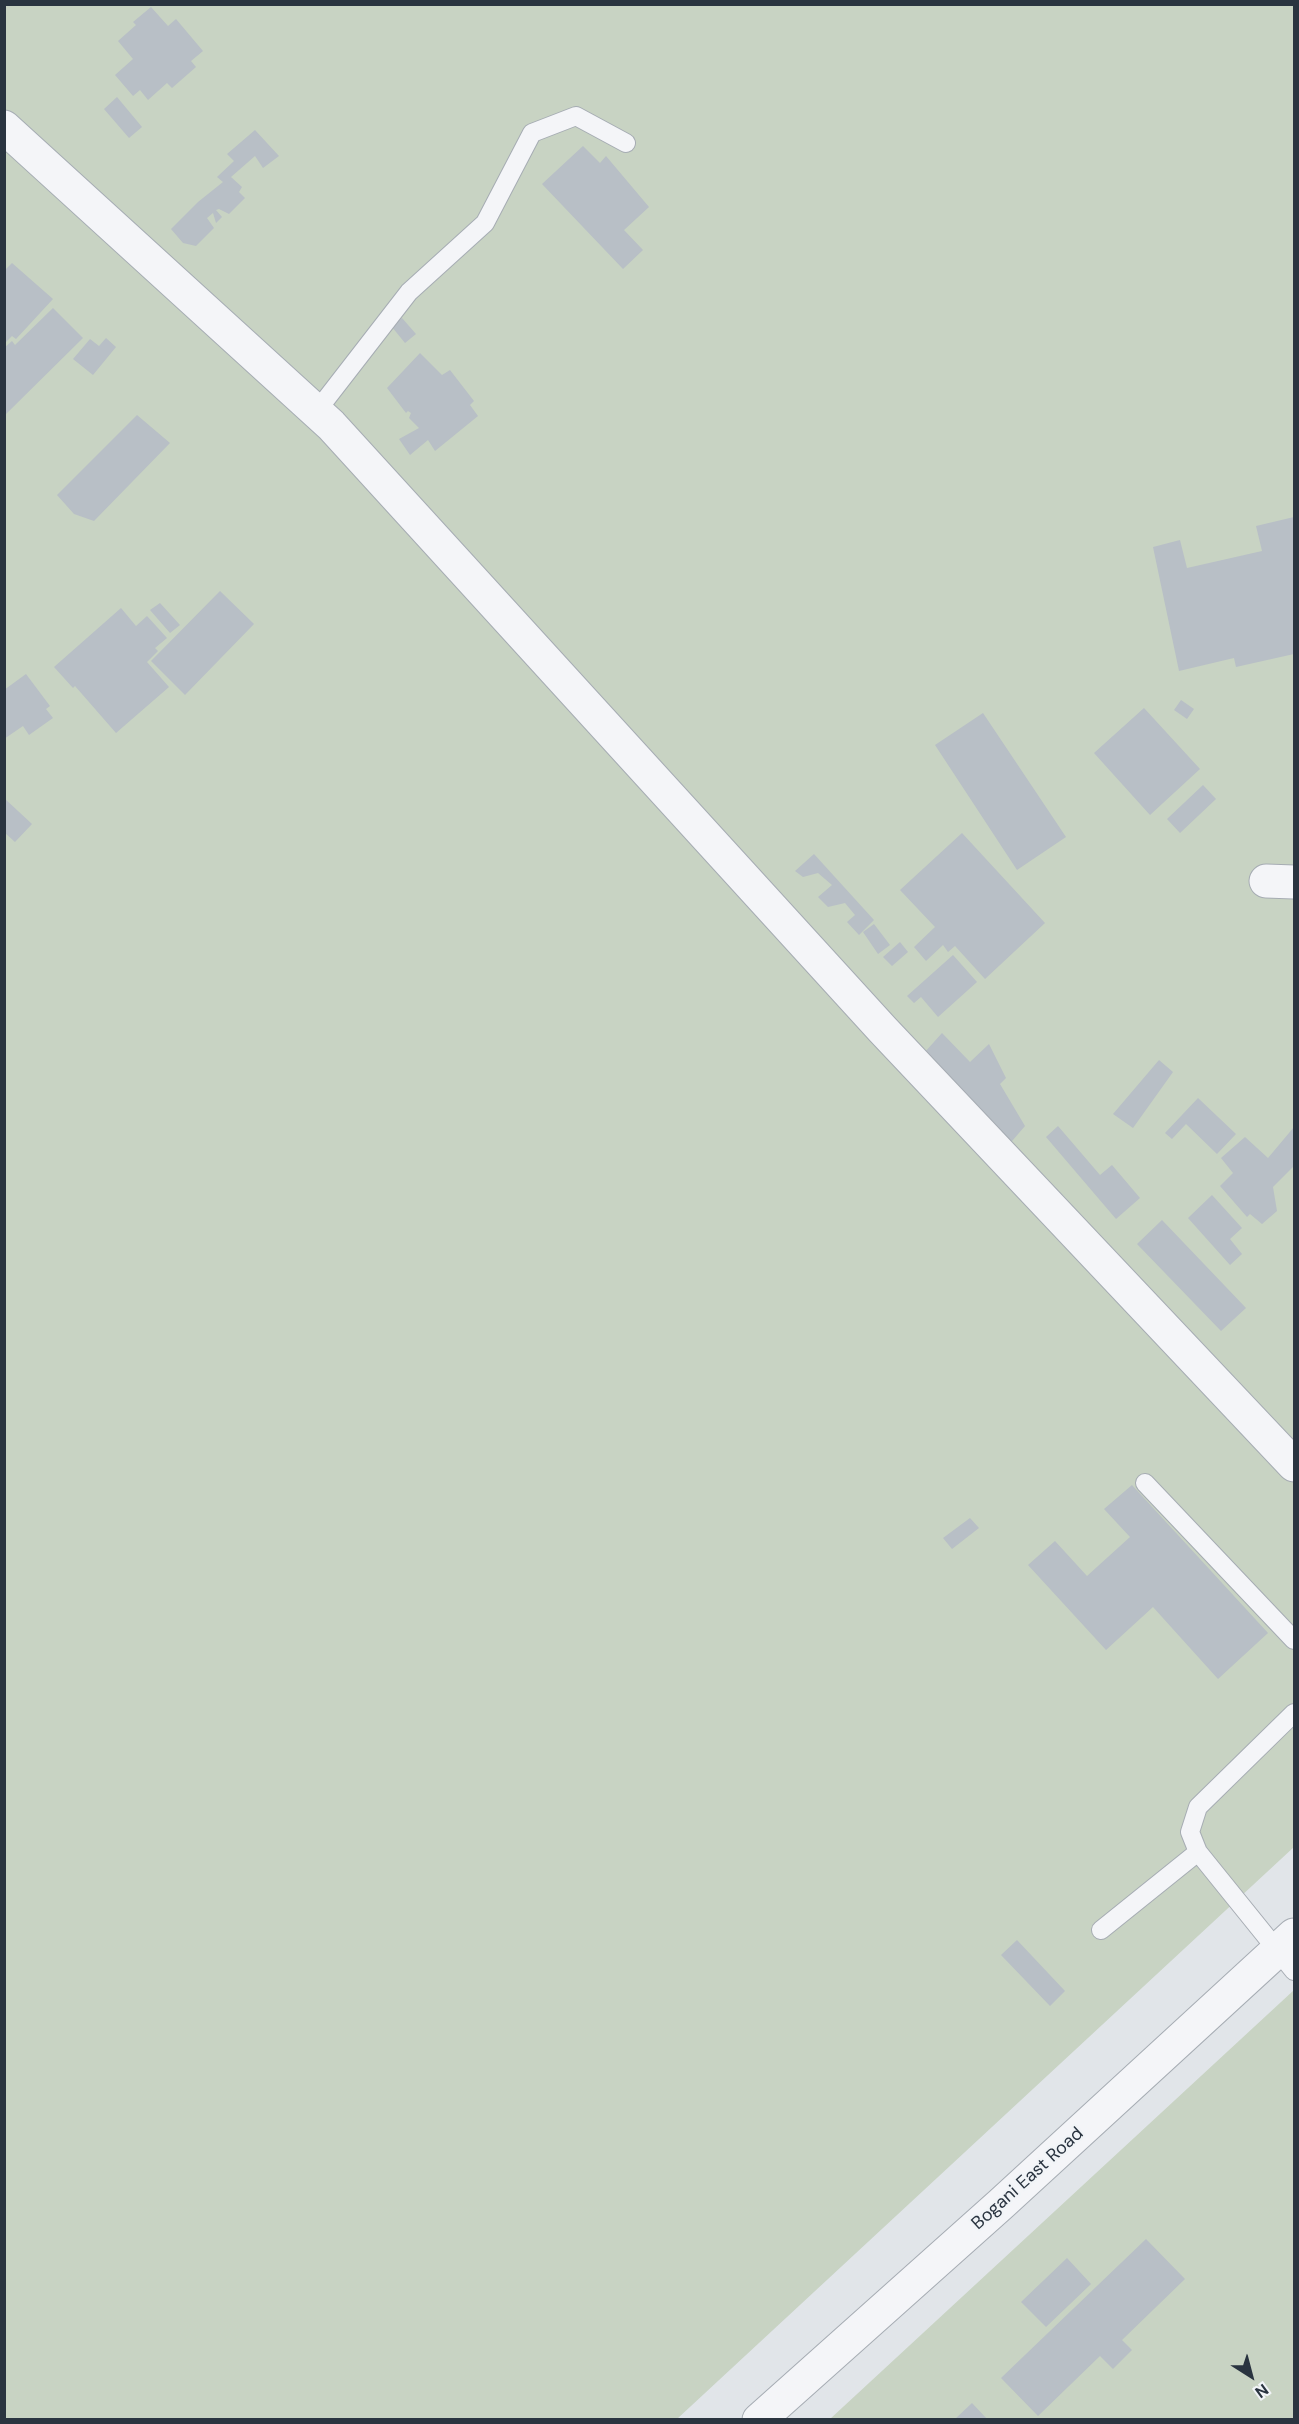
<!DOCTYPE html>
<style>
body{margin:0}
#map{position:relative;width:1299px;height:2424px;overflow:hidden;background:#e1e5e9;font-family:"DM Sans",sans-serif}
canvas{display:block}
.frame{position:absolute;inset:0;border:6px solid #2a3440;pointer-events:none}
.north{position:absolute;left:1221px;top:2346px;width:60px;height:60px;-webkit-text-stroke:4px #f1f4f7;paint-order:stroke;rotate:144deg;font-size:16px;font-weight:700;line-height:24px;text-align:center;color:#2a3440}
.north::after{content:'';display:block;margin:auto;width:21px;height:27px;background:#2a3440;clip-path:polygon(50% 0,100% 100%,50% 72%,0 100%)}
</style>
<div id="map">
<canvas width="1299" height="2424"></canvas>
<div class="frame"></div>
<div class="north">N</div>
</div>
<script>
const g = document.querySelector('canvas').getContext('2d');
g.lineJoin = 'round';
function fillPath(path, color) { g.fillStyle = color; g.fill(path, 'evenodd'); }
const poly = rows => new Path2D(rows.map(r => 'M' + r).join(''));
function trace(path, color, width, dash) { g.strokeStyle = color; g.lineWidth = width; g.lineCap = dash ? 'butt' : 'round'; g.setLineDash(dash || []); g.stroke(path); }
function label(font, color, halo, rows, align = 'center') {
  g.font = font + ' "DM Sans",sans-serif'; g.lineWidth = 4.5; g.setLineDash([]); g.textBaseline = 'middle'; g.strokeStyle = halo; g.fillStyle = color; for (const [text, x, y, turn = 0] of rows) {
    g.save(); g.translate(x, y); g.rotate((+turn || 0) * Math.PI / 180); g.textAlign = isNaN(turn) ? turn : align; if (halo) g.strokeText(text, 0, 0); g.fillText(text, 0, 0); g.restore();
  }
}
const green = poly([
 [5,5,1294,5,1294,1847,677,2419,5,2420],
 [1294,1990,1294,2419,830,2419]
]);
const building = poly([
 [151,7,168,26,176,19,203,51,191,61,196,67,172,88,167,83,148,100,140,90,133,96,115,75,133,59,118,41,136,25,133,22],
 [117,97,142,127,129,138,104,109],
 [255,130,279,156,263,168,255,156,231,177,242,187,239,192,245,198,229,214,219,209,216,210,222,217,216,223,213,213,207,218,214,228,196,246,183,243,171,229,198,202,223,182,217,177,234,161,227,154],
 [583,146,600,163,606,156,649,207,624,230,643,250,623,269,542,184],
 [12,263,53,299,16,339,12,336,4,344,4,271],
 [53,308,83,338,4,416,4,348,12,341,15,345],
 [402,318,416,334,405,343,392,327],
 [106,338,116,347,93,375,73,359,90,339,99,346],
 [420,353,442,375,450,370,474,401,470,405,478,416,435,451,428,440,410,455,399,439,419,428,409,418,411,413,408,411,406,413,387,388],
 [137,415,170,443,94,521,74,514,57,495],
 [1294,517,1294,654,1236,667,1234,658,1179,671,1153,547,1180,540,1187,568,1262,551,1256,526],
 [220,591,254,624,185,695,151,661],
 [160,603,180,625,170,633,150,610],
 [121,608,136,626,147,616,167,638,155,648,158,651,147,662,169,687,116,733,75,686,73,688,54,667],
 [26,674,50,706,46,709,53,718,29,735,23,726,4,739,4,690],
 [1181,700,1194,709,1187,719,1174,710],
 [1144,708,1200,769,1150,815,1094,753],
 [983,713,1066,837,1017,870,935,745],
 [1203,785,1216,799,1180,833,1167,819],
 [4,798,32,824,15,842,4,832],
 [962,833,1045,923,985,979,955,946,948,952,943,945,926,961,914,947,935,927,900,890],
 [814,854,874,920,859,935,847,922,855,915,845,903,828,907,818,897,832,885,818,873,803,877,795,871],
 [874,924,890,945,878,954,863,932],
 [900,942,908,952,892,966,883,957],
 [953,955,977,982,938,1017,921,997,914,1003,907,996],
 [942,1033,970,1062,989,1044,1006,1078,1000,1084,1025,1126,1006,1148,925,1052],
 [1159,1060,1173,1072,1133,1128,1113,1114],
 [1198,1098,1236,1134,1217,1154,1186,1124,1172,1139,1165,1133],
 [1058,1126,1100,1175,1112,1165,1140,1198,1116,1219,1046,1137],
 [1294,1127,1294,1166,1273,1187,1277,1211,1262,1224,1250,1214,1247,1217,1220,1186,1233,1173,1221,1158,1245,1137,1268,1158],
 [1212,1195,1242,1228,1230,1239,1242,1254,1230,1265,1188,1218],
 [1162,1220,1246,1308,1221,1331,1137,1244],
 [1132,1485,1268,1633,1218,1679,1153,1607,1106,1650,1028,1565,1055,1541,1087,1576,1130,1537,1104,1509],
 [970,1518,979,1528,952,1549,943,1538],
 [1017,1940,1065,1991,1050,2006,1001,1955],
 [1146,2239,1185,2279,1122,2340,1132,2350,1113,2369,1100,2356,1038,2416,1001,2378],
 [1067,2258,1091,2284,1046,2327,1021,2302],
 [972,2403,988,2420,954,2420]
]);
const service = poly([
 [316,412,409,292,485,223,532,133,576,116,626,143],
 [1145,1483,1294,1640],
 [1294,1713,1198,1807,1190,1832,1198,1852,1294,1971],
 [1101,1930,1198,1852]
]);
const minor = poly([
 [4,127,331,425,883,1030,1294,1465],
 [1266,881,1294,882],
 [759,2420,1001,2204,1294,1935]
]);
const streetNames = [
 ["Bogani East Road",1028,2179,-42]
];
fillPath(green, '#c8d3c3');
fillPath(building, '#b8bfc6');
trace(service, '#a6acb3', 20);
trace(minor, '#a6acb3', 35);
trace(service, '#f4f5f8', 18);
trace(minor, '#f4f5f8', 33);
label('18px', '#2a3440', '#f1f4f7', streetNames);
</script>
